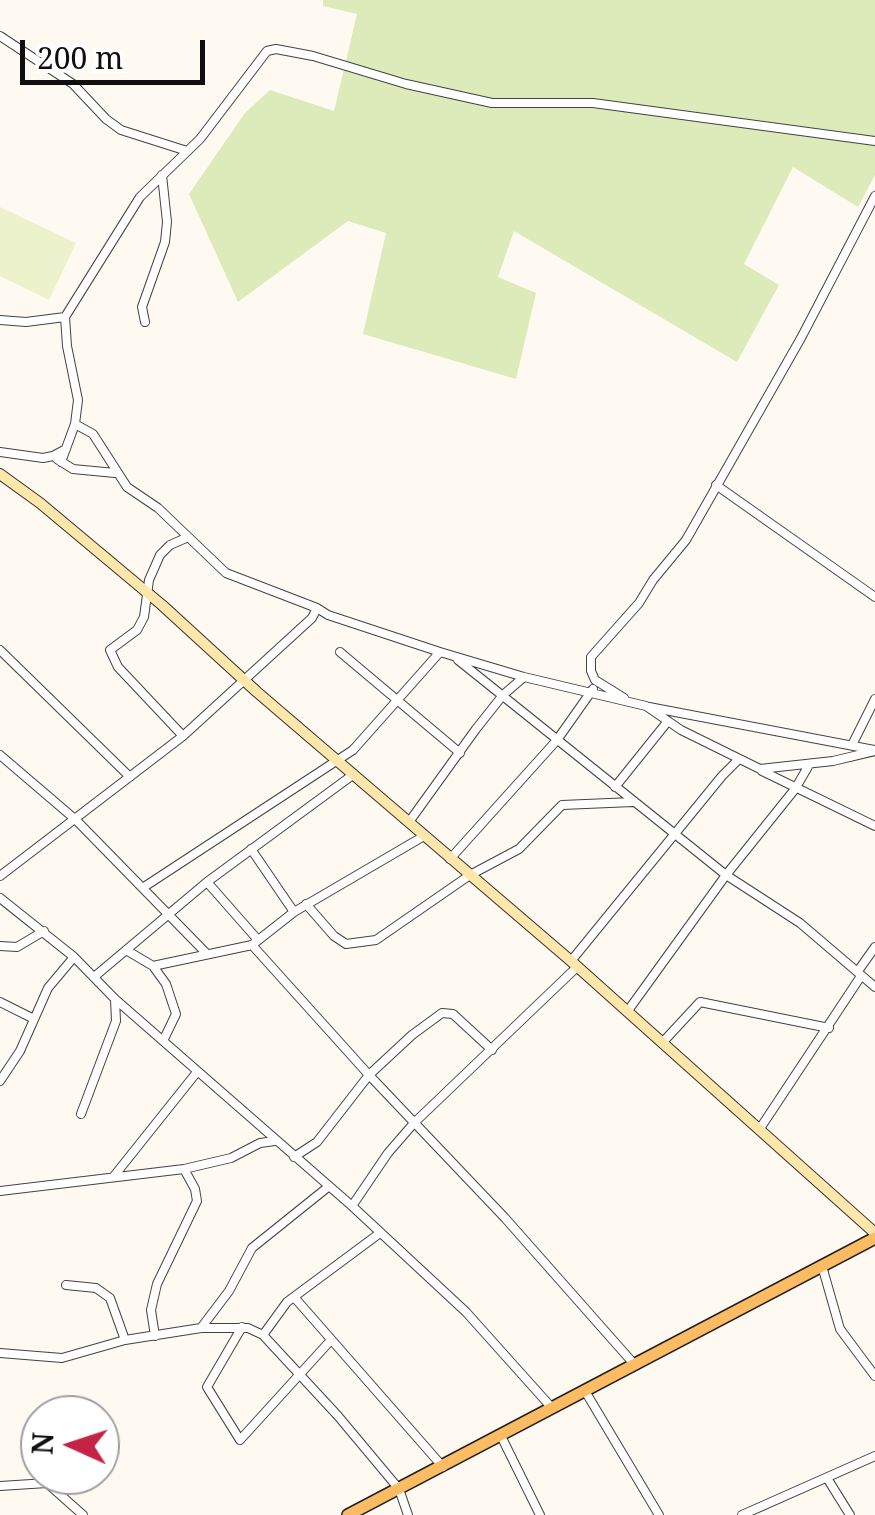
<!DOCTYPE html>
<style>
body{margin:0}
#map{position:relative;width:875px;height:1515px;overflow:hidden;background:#fffaf1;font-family:"Noto Serif",serif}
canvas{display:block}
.north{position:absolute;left:20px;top:1395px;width:100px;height:100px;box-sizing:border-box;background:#fff;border:2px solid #9f9f9f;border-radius:50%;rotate:273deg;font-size:28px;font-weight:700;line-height:40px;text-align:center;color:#0f0f0f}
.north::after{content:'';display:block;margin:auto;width:35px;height:45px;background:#c52247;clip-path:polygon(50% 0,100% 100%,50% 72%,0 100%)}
.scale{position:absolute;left:20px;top:40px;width:185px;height:45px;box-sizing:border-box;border:5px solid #0f0f0f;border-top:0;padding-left:12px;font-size:30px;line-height:35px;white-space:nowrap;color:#0f0f0f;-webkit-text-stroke:8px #fff;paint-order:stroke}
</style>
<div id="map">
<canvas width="875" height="1515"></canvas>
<div class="north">N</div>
<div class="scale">200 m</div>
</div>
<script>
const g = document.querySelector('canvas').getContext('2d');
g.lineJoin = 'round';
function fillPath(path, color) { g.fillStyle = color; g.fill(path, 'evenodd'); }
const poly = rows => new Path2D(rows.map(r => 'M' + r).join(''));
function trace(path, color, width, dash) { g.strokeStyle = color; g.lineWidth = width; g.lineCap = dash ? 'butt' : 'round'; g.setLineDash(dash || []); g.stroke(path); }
const green = poly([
 [323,0,875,0,875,175,858,207,793,167,744,264,779,285,737,362,514,231,498,277,536,293,516,379,363,334,386,233,348,221,238,302,189,194,245,113,270,90,334,111,357,14,323,6]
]);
const pitch = poly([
 [0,207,76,243,49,300,0,276]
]);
const street = poly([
 [0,36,73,84,106,119,121,130,187,151],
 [0,320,26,322,65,317,140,197,200,139,267,51,276,49,313,56,406,84,492,103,593,103,875,141],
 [145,322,142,307,165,242,167,222,162,175],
 [75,424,93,434,127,487,158,508,226,573,317,608,328,615,440,652],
 [0,452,43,458,53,456,66,449],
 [57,459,73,469,115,473],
 [61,462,75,424,78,400,67,346,65,317],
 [716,485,875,597],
 [0,650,130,777],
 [340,652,460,753],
 [458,660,726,875,800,923,875,987],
 [624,698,595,680,591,671,591,657,639,603,653,580,686,540,801,338,875,196],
 [649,707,875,750],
 [183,736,118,667,110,650,137,630,144,617,149,580,160,555,170,545,186,538],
 [853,743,875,699],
 [0,755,76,820,207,954],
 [762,771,875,826],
 [615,787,668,721],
 [409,822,476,729,503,695,524,677],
 [251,849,294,912],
 [450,859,557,740,593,689],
 [0,876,183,736,312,618,317,608],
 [207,882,258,940],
 [144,887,353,750,440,652,524,677,646,706,681,730,760,769,833,761,875,751],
 [0,898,74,957,115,999,352,1206,466,1312,552,1408],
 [306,904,334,936,346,944,376,940,470,875,519,849,562,805,633,802],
 [252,945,369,1075,505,1218,634,1364],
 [0,946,17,947,44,931],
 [126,950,153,966,252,945,294,912,424,836],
 [571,961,722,776,739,759],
 [153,966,166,984,176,1014,163,1041],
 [858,971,875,947],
 [94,977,207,882,354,774],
 [0,1002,34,1019],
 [627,1012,726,875,795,789,809,765],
 [662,1043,700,1002,829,1028],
 [0,1081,20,1051,48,988,74,957],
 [81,1114,116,1021,115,999],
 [759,1130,861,976],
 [294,1157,317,1142,369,1075,412,1035,442,1013,453,1014,492,1050],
 [114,1176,197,1072],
 [0,1191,184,1169,231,1158,260,1143,275,1141],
 [352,1206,388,1153,414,1123,577,967],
 [822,1266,840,1329,875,1376],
 [66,1285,96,1288,110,1298,125,1340],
 [294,1297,443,1467],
 [242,1327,207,1387,240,1440,331,1340],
 [201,1328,229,1291,252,1248,328,1187],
 [263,1335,287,1302,380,1233],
 [155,1336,151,1310,157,1284,197,1201,195,1189,184,1169],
 [0,1353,62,1358,125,1340,201,1328,248,1328,263,1335,338,1416,399,1489,408,1515],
 [585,1391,659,1515],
 [501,1436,540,1515],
 [827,1478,850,1515],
 [0,1486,47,1483,83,1515],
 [742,1515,875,1456]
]);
const secondary = poly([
 [0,474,40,503,162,605,257,692,571,961,875,1233]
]);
const primary = poly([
 [348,1515,875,1238]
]);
fillPath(green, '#dcebb9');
fillPath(pitch, '#ecf2cb');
trace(street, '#424242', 10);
trace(secondary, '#313131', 12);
trace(primary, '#202020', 14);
trace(street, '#fff', 8);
trace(secondary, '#ffe7ac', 10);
trace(primary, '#fdbc64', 11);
</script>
